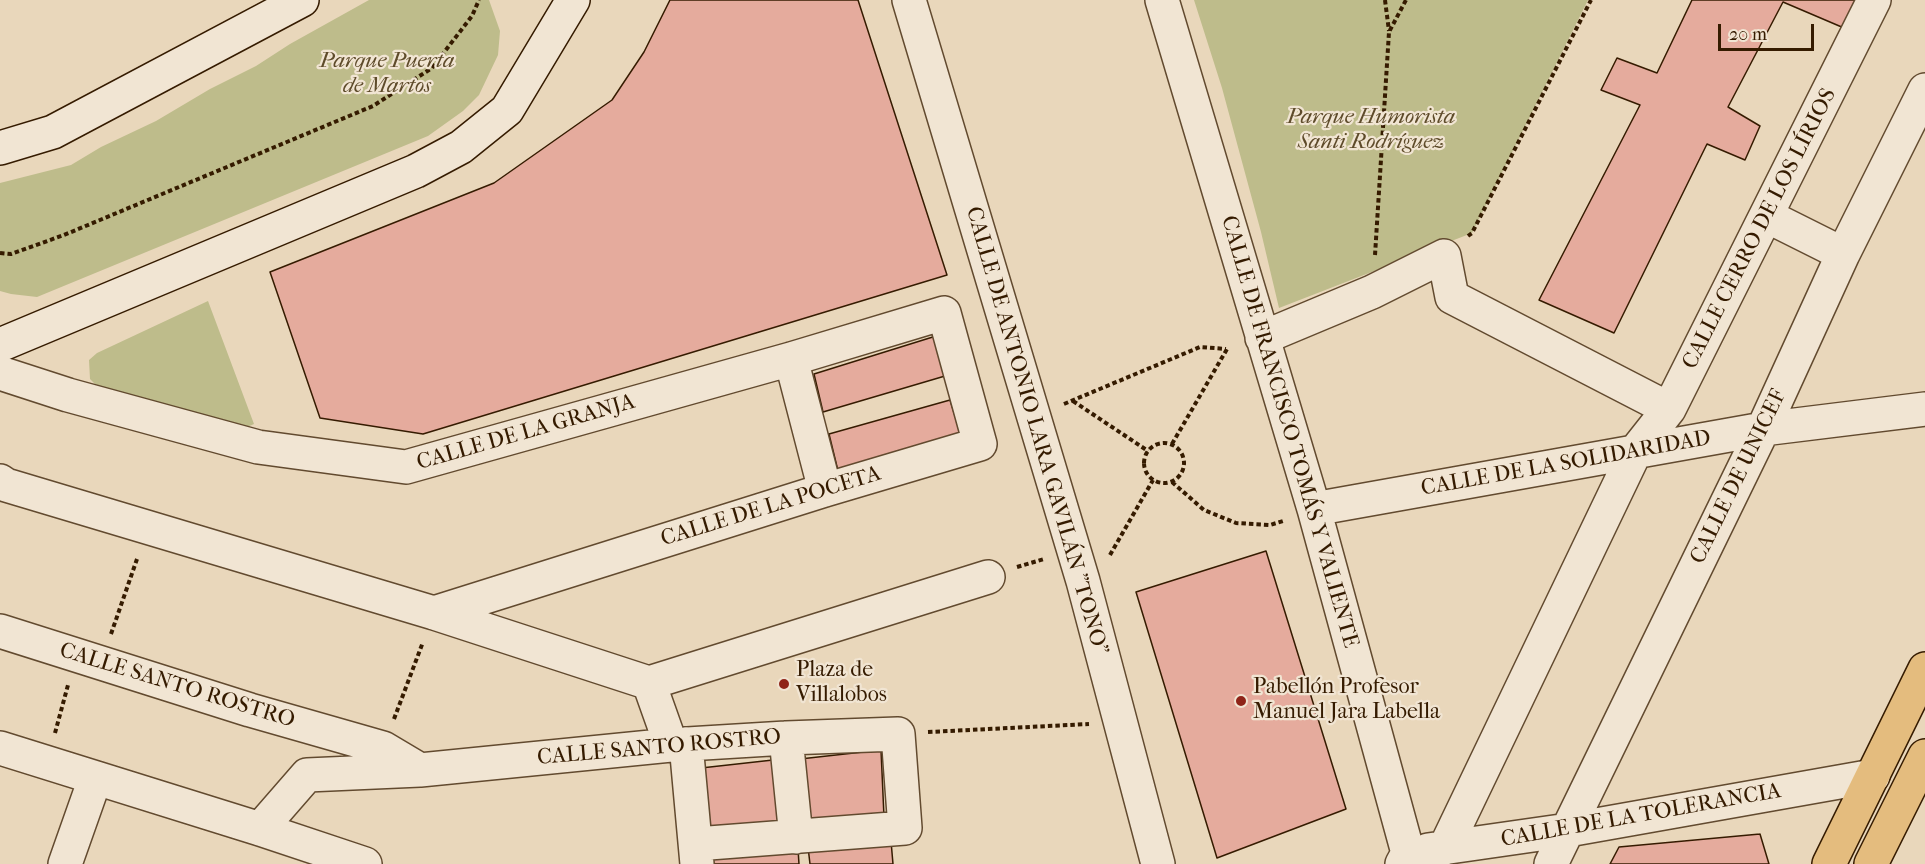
<!DOCTYPE html>
<meta charset="utf-8">
<style>
body{margin:0}
#map{position:relative;width:1925px;height:864px;overflow:hidden;background:#e9d7bb;font-family:"IM FELL French Canon",serif}
canvas{display:block}
.scale{position:absolute;left:1718px;top:24px;width:96px;height:27px;box-sizing:border-box;border:3px solid #351b00;border-top:0;padding-left:8px;font-size:18px;line-height:21px;white-space:nowrap;color:#351b00;-webkit-text-stroke:4px #f1e5d3;paint-order:stroke}
</style>
<div id="map">
<canvas width="1925" height="864"></canvas>
<div class="scale">20 m</div>
</div>
<script>
const g = document.querySelector('canvas').getContext('2d');
g.lineJoin = 'round';
function fillPath(path, color) { g.fillStyle = color; g.fill(path, 'evenodd'); }
const poly = rows => new Path2D(rows.map(r => 'M' + r).join(''));
function trace(path, color, width, dash) { g.strokeStyle = color; g.lineWidth = width; g.lineCap = dash ? 'butt' : 'round'; g.setLineDash(dash || []); g.stroke(path); }
function label(font, color, halo, rows, align = 'center') {
  g.font = font + ' "IM FELL French Canon",serif'; g.lineWidth = 4.5; g.setLineDash([]); g.textBaseline = 'middle'; g.strokeStyle = halo; g.fillStyle = color; for (const [text, x, y, turn = 0] of rows) {
    g.save(); g.translate(x, y); g.rotate((+turn || 0) * Math.PI / 180); g.textAlign = isNaN(turn) ? turn : align; if (halo) g.strokeText(text, 0, 0); g.fillText(text, 0, 0); g.restore();
  }
}
const green = poly([
 [369,0,489,0,500,31,498,55,479,95,463,111,428,136,37,297,11,294,0,291,0,183,71,165,101,147,156,121,210,89,256,66,290,44],
 [1194,0,1588,0,1472,233,1279,308,1261,232,1222,88],
 [208,301,254,424,245,428,96,385,90,379,89,360,97,353]
]);
const building = poly([
 [670,0,858,0,947,275,423,434,320,418,270,272,494,183,612,100,644,52,670,0],
 [1692,0,1858,0,1844,28,1783,2,1728,107,1760,126,1745,160,1707,144,1614,333,1539,300,1640,105,1601,90,1617,58,1657,73,1692,0],
 [936,336,945,376,823,412,814,374,936,336],
 [950,400,962,438,839,475,829,434,950,400],
 [1266,551,1346,809,1217,858,1136,592,1266,551],
 [881,750,884,817,808,824,800,759,881,750],
 [773,760,780,824,704,827,701,768,773,760],
 [1760,834,1769,864,1610,864,1619,847,1760,834],
 [891,841,893,864,810,864,808,847,891,841],
 [798,849,799,864,707,864,706,854,798,849]
]);
const path = poly([
 [1385,0,1389,31],
 [1468,236,1472,233,1591,0],
 [0,253,11,254,64,235,373,106,432,68,472,16,479,0],
 [1375,255,1389,32,1406,0],
 [1073,401,1148,451],
 [1064,404,1200,347,1226,349],
 '1144 463a20 20 0 1 1 40 0a20 20 0 1 1-40 0Z',
 [1172,444,1227,349],
 [1172,482,1204,510,1236,523,1270,525,1283,521],
 [1110,555,1153,480],
 [1017,567,1044,559],
 [111,634,137,559],
 [394,719,423,642],
 [928,732,1089,724],
 [55,733,68,685]
]);
const street = poly([
 [909,0,1083,581,1158,864],
 [1162,0,1314,509,1408,853,1402,864],
 [1767,216,1843,254],
 [1262,338,1372,292,1444,256,1452,297,1669,409],
 [791,359,825,490],
 [0,373,68,395,258,447,406,467,791,359,944,313,980,444,825,490,434,613],
 [0,481,6,485,434,613,649,683,671,745],
 [1314,509,1763,429,1925,409],
 [0,631,250,710,383,748,420,770],
 [649,683,988,577],
 [786,738,796,837],
 [686,744,697,864],
 [0,748,260,829,365,864],
 [260,829,307,775,420,770,671,745,786,738,898,734,905,828,696,844],
 [1445,848,1635,452,1669,409,1874,0],
 [1428,850,1568,830,1873,776],
 [65,864,95,779],
 [1551,864,1763,429,1843,254,1925,90]
]);
const secondary = poly([
 [0,148,53,132,302,0],
 [0,345,416,171,461,147,507,110,573,0]
]);
const primary = poly([
 [1829,864,1925,669],
 [1871,864,1925,756]
]);
const markers = [
 [784,684,6,"#8f2418"],
 [1241,701,6,"#8f2418"]
];
const parkNames = [
 ["Parque Puerta",387,62],
 ["de Martos",387,87],
 ["Parque Humorista",1371,118],
 ["Santi Rodríguez",1371,143]
];
const streetNames = [
 ["CALLE CERRO DE LOS LÍRIOS",1760,229,-63],
 ["CALLE DE ANTONIO LARA GAVILÁN \"TONO\"",1036,431,74],
 ["CALLE DE FRANCISCO TOMÁS Y VALIENTE",1289,432,74],
 ["CALLE DE LA GRANJA",526,433,-16],
 ["CALLE DE LA SOLIDARIDAD",1566,464,-10],
 ["CALLE DE UNICEF",1739,477,-64],
 ["CALLE DE LA POCETA",771,507,-17],
 ["CALLE SANTO ROSTRO",177,686,17],
 ["CALLE SANTO ROSTRO",659,748,-5],
 ["CALLE DE LA TOLERANCIA",1641,816,-10]
];
const poiNames = [
 ["Plaza de",796,671],
 ["Villalobos",796,696],
 ["Pabellón Profesor",1253,688],
 ["Manuel Jara Labella",1253,713]
];
fillPath(green, '#bebc8b');
fillPath(building, '#e5ab9d');
trace(building, '#351b00', 1.5);
trace(street, '#624a2f', 36);
trace(secondary, '#351b00', 36);
trace(primary, '#351b00', 36);
trace(path, '#351b00', 4, [4.5, 3]);
trace(street, '#f1e5d3', 33);
trace(secondary, '#f1e5d3', 33);
trace(primary, '#e4bc7e', 33);
for (const [x, y, r, color] of markers) { const dot = new Path2D(); dot.arc(x, y, r, 0, 2 * Math.PI); g.fillStyle = color; g.fill(dot); trace(dot, '#f1e5d3', 2); }
label('italic 22px', '#5e4b2a', '#f1e5d3', parkNames);
label('22px', '#351b00', '#f1e5d3', streetNames);
label('22px', '#351b00', '#f1e5d3', poiNames, 'left');
</script>
